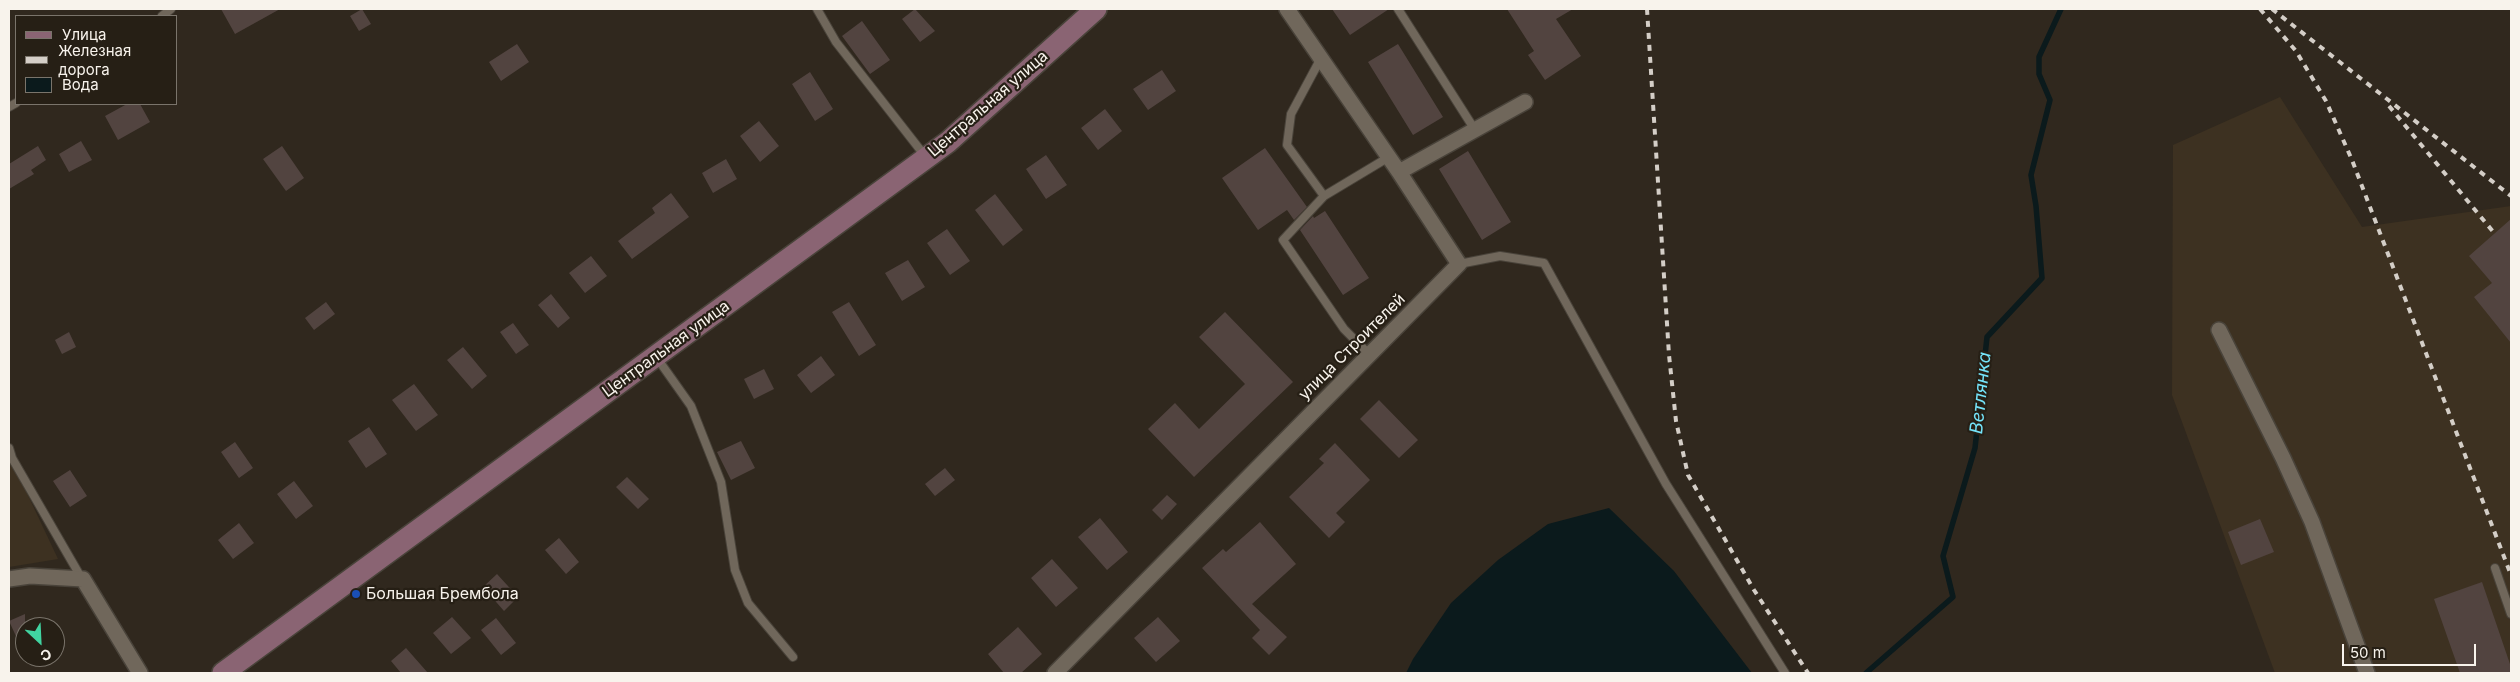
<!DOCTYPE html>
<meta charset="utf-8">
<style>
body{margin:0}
#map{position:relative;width:2520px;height:682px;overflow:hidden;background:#30281e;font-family:Inter,sans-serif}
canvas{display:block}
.frame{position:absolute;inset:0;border:10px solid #f8f3ec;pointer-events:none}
.legend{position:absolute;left:15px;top:15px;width:162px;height:90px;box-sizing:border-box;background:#261f15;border:1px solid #7a746b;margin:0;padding:6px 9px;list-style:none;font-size:15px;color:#f8f3ec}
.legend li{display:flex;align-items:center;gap:10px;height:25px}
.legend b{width:25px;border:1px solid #7a746b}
.north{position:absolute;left:15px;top:617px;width:50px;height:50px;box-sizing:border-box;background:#261f15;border:1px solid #7a746b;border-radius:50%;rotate:155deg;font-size:14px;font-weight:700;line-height:20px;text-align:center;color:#f8f3ec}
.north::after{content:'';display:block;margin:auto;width:18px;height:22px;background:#41d4a1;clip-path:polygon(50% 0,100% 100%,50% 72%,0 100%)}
.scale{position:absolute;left:2342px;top:644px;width:134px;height:22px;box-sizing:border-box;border:2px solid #f8f3ec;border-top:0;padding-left:6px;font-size:15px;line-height:18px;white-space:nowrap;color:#f8f3ec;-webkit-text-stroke:4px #261f15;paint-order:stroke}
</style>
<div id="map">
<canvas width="2520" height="682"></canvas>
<div class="frame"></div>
<ul class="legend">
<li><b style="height:6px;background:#8a6473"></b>Улица</li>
<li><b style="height:6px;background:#d4cec7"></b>Железная дорога</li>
<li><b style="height:14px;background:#0b1a1c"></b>Вода</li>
</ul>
<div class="north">С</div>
<div class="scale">50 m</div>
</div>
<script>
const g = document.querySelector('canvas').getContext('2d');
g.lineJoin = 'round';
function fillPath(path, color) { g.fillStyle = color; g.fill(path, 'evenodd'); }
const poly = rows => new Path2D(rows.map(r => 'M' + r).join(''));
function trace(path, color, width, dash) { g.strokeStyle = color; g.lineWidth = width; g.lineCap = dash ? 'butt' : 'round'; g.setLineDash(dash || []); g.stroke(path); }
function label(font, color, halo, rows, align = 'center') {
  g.font = font + ' Inter,sans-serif'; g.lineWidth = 4.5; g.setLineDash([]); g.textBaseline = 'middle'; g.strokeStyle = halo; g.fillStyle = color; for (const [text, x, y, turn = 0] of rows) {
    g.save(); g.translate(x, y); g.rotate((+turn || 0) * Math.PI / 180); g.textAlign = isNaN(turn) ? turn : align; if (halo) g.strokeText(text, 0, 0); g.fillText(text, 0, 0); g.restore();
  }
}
const built = poly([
 [2280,97,2362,227,2511,206,2511,673,2275,673,2172,395,2173,145],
 [9,455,58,559,9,567]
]);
const water = poly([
 [1609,508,1674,571,1752,673,1406,673,1413,659,1451,603,1498,560,1548,524]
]);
const stream = poly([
 [1866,673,1953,597,1943,556,1975,448,1987,337,2042,278,2036,206,2031,175,2050,100,2039,74,2039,57,2061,9]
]);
const building = poly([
 [221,9,280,9,235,34],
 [362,9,371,24,359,31,350,16],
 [915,9,935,31,920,42,902,19],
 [1332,9,1389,9,1350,35],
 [1507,9,1573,9,1556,19,1581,56,1545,80,1528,55,1534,51],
 [862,21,890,60,870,74,842,36],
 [517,44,529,62,501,81,489,62],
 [1398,44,1443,117,1413,135,1368,62],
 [1162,70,1176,91,1148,110,1133,89],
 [810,72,833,109,815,121,792,84],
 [127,104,140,104,150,122,118,140,105,116],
 [1105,109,1122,131,1098,150,1081,128],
 [759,121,779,146,760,162,740,136],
 [81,141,92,160,69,172,59,154],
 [38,146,46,160,31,170,34,174,9,189,9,164],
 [282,146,304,178,286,191,263,159],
 [1265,148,1307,207,1294,220,1287,210,1258,230,1222,178],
 [1468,151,1511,222,1482,240,1439,169],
 [1046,155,1067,185,1046,199,1026,169],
 [726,159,737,179,713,193,702,173],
 [671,193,689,217,632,259,618,241,655,213,652,208],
 [995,194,1023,230,1003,246,975,210],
 [1325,211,1369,278,1343,295,1300,230,1313,216,1314,218],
 [2511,219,2511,343,2474,297,2492,283,2469,256],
 [947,229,970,261,950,275,927,243],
 [591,256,607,276,585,293,569,273],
 [908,260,925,287,902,301,885,273],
 [551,294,570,318,558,328,538,305],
 [326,302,335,314,314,330,305,318],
 [849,302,876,345,859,356,832,312],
 [1225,312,1293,382,1194,477,1148,429,1175,403,1199,429,1245,384,1199,337],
 [513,323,529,345,516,354,500,332],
 [69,332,76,347,62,354,55,340],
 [463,347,487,376,472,389,447,360],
 [821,356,835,375,811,393,797,375],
 [764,369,774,389,754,399,744,379],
 [414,384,438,415,416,431,392,400],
 [1379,400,1418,440,1399,458,1360,419],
 [369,427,387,454,366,468,348,441],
 [741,441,755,468,731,480,717,452],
 [235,442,253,468,239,478,221,452],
 [1335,443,1370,480,1336,513,1345,522,1329,538,1289,497,1324,463,1319,459],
 [945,468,955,480,935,496,925,484],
 [70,470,87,496,70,507,53,481],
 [627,477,649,499,638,509,616,487],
 [294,481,313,506,296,519,277,494],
 [1167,495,1177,504,1162,520,1152,510],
 [1100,518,1128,552,1107,570,1078,537],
 [2260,519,2274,552,2241,565,2228,532],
 [1260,522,1296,564,1252,604,1287,637,1269,655,1252,638,1260,630,1202,568,1223,549,1226,552],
 [239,523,254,543,233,559,218,540],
 [559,538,579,562,566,574,545,550],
 [1052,559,1078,588,1056,607,1031,578],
 [497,574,518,597,504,611,483,587],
 [2482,582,2511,667,2511,673,2460,673,2434,599],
 [25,614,25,656,9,621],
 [452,617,471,638,451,654,433,633],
 [1158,617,1180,641,1156,662,1134,638],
 [496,618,516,643,501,655,481,630],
 [1018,627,1042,654,1021,673,1004,673,988,654],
 [406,648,428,673,401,673,391,661]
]);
const lane = poly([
 [817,9,836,42,925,156],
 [1398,9,1475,130],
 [162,16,171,9],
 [1321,58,1291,114,1287,145,1324,196,1389,157],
 [9,107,16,103],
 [1324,196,1283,240,1344,329,1369,354],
 [1459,264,1500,256,1544,263,1666,484,1785,673],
 [657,358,691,406,721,482,735,570,748,603,793,657],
 [9,448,12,458,82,579],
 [2495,568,2511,614]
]);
const street = poly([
 [1399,172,1525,102],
 [2219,330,2283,458,2312,522,2367,673],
 [9,579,30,576,83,579,140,673],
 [1055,673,1459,264,1399,172,1287,9]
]);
const secondary = poly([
 [223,673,948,142,1096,9]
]);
const rail = poly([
 [1647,9,1669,355,1676,421,1688,475,1754,590,1808,673],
 [2260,9,2296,51,2326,101,2352,160,2511,575],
 [2272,9,2511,196],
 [2389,106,2495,234]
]);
const markers = [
 [356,594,5,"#1a4fb4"]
];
const streetNames = [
 ["Центральная улица",988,104,-41],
 ["улица Строителей",1352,347,-45],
 ["Центральная улица",666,349,-36]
];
const poiNames = [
 ["Большая Брембола",366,594]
];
const waterNames = [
 ["Ветлянка",1981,393,-84]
];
fillPath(built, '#3d3121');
fillPath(water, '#0b1a1c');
trace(stream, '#0b1a1c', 5.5);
fillPath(building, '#524440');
trace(lane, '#49433a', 10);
trace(street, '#49433a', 18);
trace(secondary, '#49433a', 24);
trace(lane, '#70675b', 8);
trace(street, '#70675b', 15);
trace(secondary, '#8a6473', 21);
trace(rail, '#d4cec7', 4, [6, 6]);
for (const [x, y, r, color] of markers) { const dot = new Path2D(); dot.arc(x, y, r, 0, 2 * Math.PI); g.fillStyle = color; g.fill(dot); trace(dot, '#261f15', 2); }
label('16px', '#f8f3ec', '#261f15', streetNames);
label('16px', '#f8f3ec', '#261f15', poiNames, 'left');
label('italic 18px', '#74e3f9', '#261f15', waterNames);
</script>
